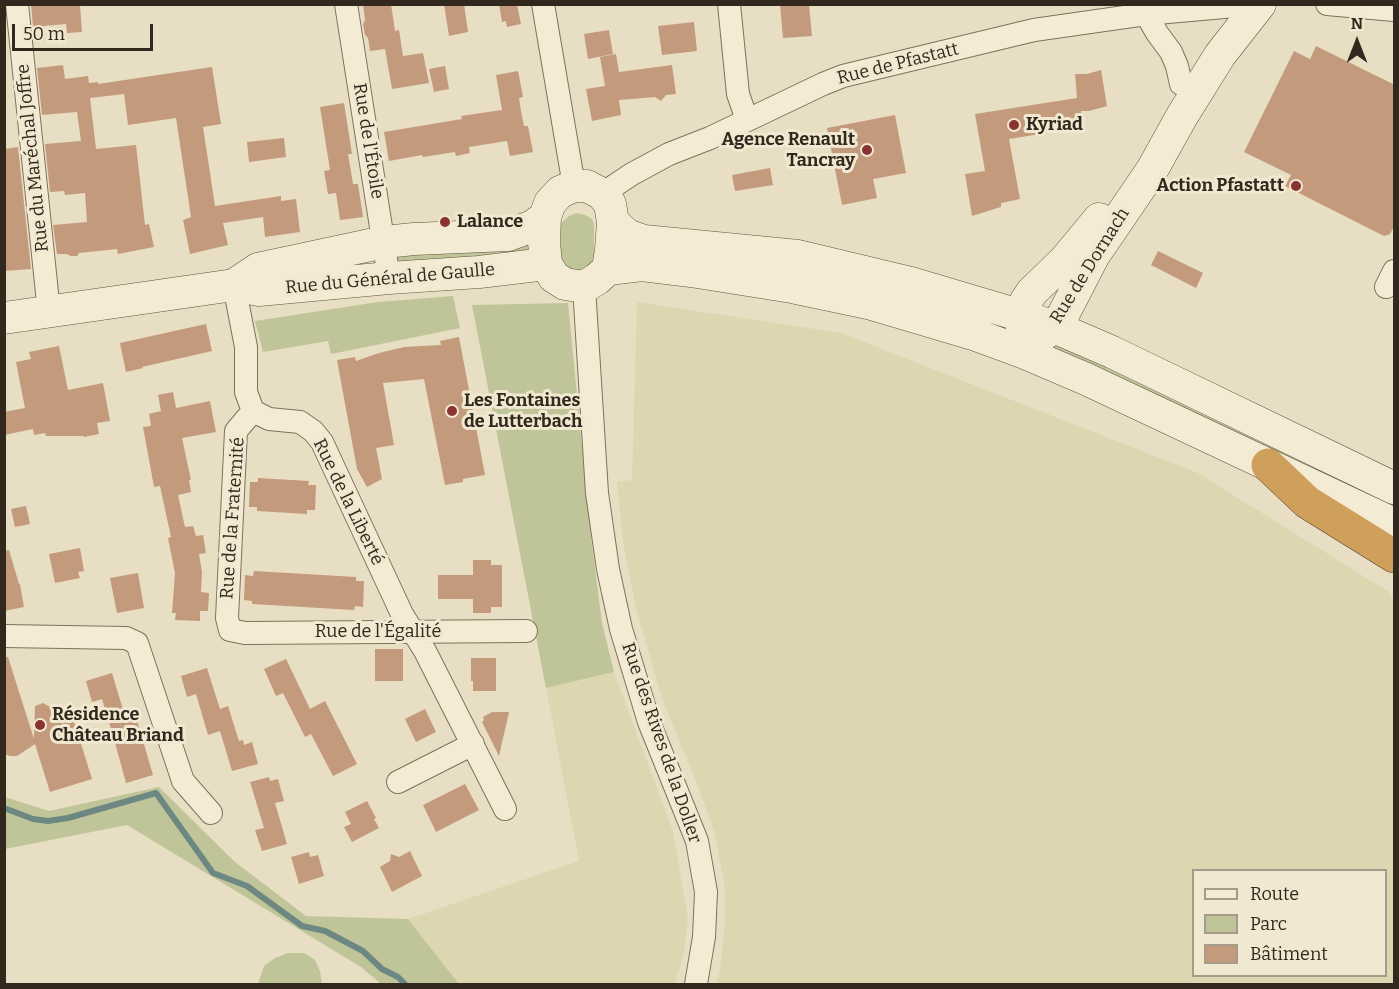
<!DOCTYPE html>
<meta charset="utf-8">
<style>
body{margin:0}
#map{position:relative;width:1399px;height:989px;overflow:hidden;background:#e8dec3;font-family:Bitter,serif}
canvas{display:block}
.frame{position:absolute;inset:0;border:6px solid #32281e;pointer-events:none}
.legend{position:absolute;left:1192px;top:869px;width:195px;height:108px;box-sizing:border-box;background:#f1e8d1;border:2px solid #a59b89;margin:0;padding:8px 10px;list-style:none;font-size:18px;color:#32281e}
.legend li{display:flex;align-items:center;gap:12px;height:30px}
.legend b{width:30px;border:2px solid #a59b89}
.north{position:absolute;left:1327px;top:12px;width:60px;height:60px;-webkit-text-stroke:4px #f1e8d1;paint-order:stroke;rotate:0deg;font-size:16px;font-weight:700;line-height:24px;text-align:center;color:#32281e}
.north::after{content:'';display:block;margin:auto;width:21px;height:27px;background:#32281e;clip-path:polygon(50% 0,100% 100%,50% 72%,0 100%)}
.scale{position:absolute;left:12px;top:24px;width:141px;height:27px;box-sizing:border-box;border:3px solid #32281e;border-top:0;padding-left:8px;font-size:18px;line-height:21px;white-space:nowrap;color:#32281e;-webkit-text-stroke:4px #f1e8d1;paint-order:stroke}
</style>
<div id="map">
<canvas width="1399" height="989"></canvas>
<div class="frame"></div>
<ul class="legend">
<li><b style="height:8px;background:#f4ebd5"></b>Route</li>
<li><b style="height:16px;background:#bfc598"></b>Parc</li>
<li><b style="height:16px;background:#c39b7c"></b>Bâtiment</li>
</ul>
<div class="north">N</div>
<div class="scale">50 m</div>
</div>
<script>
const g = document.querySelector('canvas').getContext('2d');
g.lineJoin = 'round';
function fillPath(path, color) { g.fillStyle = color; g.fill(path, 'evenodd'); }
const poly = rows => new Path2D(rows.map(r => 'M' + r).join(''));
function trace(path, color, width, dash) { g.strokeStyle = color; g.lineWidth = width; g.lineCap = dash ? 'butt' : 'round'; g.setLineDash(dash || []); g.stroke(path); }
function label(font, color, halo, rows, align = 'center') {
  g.font = font + ' Bitter,serif'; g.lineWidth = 6; g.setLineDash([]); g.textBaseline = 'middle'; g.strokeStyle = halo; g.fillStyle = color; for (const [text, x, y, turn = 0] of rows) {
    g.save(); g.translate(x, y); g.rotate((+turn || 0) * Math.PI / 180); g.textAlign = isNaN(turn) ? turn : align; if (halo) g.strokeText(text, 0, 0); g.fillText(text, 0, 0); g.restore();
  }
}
const farmland = poly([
 [637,302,841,333,1198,473,1389,592,1394,599,1394,984,716,984,720,970,725,921,725,888,715,835,699,789,662,698,636,608,623,542,617,482,632,480],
 [1194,870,1386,870,1386,976,1194,976],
 [614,672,673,831,688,918,684,952,675,984,459,984,408,919,579,861,546,688]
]);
const green = poly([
 [577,213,585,215,592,219,594,224,594,260,591,266,585,270,574,271,567,267,561,261,561,223,569,216],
 [535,232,534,256,398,269,394,248],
 [453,296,460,328,331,354,328,341,263,352,255,321,378,302],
 [568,303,591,537,602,623,614,672,546,688,472,305],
 [1049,339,1394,498,1394,515,1055,356],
 [159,787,235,862,306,916,408,919,459,984,381,984,361,967,127,825,5,849,5,797,49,811],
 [288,953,304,953,315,960,320,971,322,984,258,984,264,966,275,958]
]);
const stream = poly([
 [4,808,33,819,48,821,68,818,156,793,213,873,247,886,302,926,325,931,363,951,382,969,398,977,405,984]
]);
const building = poly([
 [31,4,80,4,82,32,67,33,66,24,33,27],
 [363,4,391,4,395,31,399,30,403,56,423,53,429,83,392,89,385,49,370,51,368,38,365,35,363,24,365,20],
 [444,4,464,4,468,32,449,36],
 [499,4,517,4,521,24,507,27,506,21,502,22],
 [780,4,809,4,812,36,783,38],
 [694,22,697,51,662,55,658,26],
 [609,30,613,54,588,59,584,34],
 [1316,46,1395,85,1395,225,1390,234,1384,236,1285,186,1291,175,1244,152,1294,51,1310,59],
 [616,54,619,72,672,65,676,94,666,95,661,101,655,97,619,100,621,115,592,121,586,89,605,86,600,57],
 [63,65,65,79,88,76,89,83,98,82,98,84,212,67,221,124,203,127,215,206,281,196,281,201,296,199,300,232,265,237,263,217,223,223,228,245,190,254,183,220,191,217,176,118,128,125,124,94,90,98,96,149,136,145,145,225,149,224,154,247,118,254,117,249,79,253,77,256,70,256,67,254,57,254,53,225,87,222,85,193,65,195,64,191,50,192,45,144,81,141,77,112,42,115,37,68],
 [445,66,449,89,434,92,429,69],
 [1101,70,1107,106,1089,111,1081,111,1083,127,1009,139,1020,199,1001,203,1001,207,972,216,965,174,985,171,975,114,1077,98,1075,74,1087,74],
 [518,71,523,97,519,98,521,111,524,126,528,126,533,152,510,156,507,141,469,147,470,153,456,156,455,152,423,157,422,155,389,161,384,132,462,119,461,116,502,110,496,75],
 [344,103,352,154,348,154,353,184,358,184,363,217,340,220,336,193,328,194,324,171,330,170,320,107],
 [895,115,906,173,873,179,877,198,842,205,827,128],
 [284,138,286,157,249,162,247,142],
 [18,147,31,269,4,271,4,149],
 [770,168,773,185,735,191,732,175],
 [1158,251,1203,273,1196,288,1151,265],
 [206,324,212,351,142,367,143,368,126,372,120,343],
 [459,337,485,475,463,479,463,482,445,485,424,379,383,383,394,445,376,448,382,479,367,487,357,469,337,360,355,357,356,361,379,353,404,347,441,345,440,341],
 [59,346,68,390,103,383,110,421,97,423,99,434,84,437,84,436,46,436,45,433,34,435,33,429,4,435,4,412,25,408,16,362,31,359,29,352],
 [173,392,176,408,210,401,216,432,182,438,191,480,189,480,191,492,178,495,185,527,193,526,196,536,203,535,206,553,199,554,202,572,201,592,209,593,208,611,200,611,200,621,175,620,176,613,172,613,175,573,168,538,171,537,160,486,154,487,143,427,151,426,149,414,161,411,158,395],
 [258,478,309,481,308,485,316,485,315,510,307,510,307,514,257,511,257,507,249,507,250,482,258,482],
 [26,506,30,524,15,527,11,509],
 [80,548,84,571,78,572,80,578,55,583,49,554],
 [9,550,19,584,20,584,24,607,4,611,4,551],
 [473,560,491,560,491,565,502,565,502,607,491,607,491,613,473,613,473,599,438,599,438,575,473,575],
 [254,571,356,577,356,581,364,581,363,607,355,606,354,610,252,604,252,601,244,600,245,575,253,576],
 [138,573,144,608,117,613,110,578],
 [375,649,403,649,403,681,375,681],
 [4,657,8,657,34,739,35,706,43,703,50,707,54,721,72,715,92,779,50,792,35,744,17,756,10,756,4,754],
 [471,658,496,658,496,691,473,691,473,681,471,681],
 [286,659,310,709,325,701,357,764,333,776,311,734,305,737,283,693,276,696,264,669],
 [207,668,220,709,228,706,239,741,243,740,244,745,252,742,258,764,232,771,220,731,208,735,196,694,187,697,181,676],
 [112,673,124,713,134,710,153,775,126,783,114,739,102,699,92,702,86,681],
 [425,709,436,732,416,742,405,719],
 [492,712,509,712,499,756,482,722,484,720,483,717],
 [269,777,270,781,278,779,284,801,275,803,287,844,262,851,255,830,264,828,250,782],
 [465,784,479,810,436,832,423,805],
 [367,801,376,818,374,819,379,828,352,842,344,827,351,824,345,812],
 [410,851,422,876,392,892,380,867,390,861,391,854,399,857],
 [309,852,310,857,318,855,324,876,299,884,291,857]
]);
const minor = poly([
 [17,4,49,312],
 [346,4,389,278],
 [543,4,574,186],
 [729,4,738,94,747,120],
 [1327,4,1394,10],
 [1146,14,1157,33,1171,52,1177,66,1181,84],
 [602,194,632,174,669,154,710,138,823,84,843,76,1034,30,1146,14,1235,6],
 [234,285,246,347,246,392,253,411,269,419,300,422,313,431,322,442,402,614,425,651,505,809],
 [584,287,597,493,608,569,621,629,649,722,697,841,706,892,704,937,696,984],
 [1386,287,1394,271],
 [253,411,236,431,227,618,230,630,245,633,526,631],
 [4,636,126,638,137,643,183,781,211,813],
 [398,782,473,744]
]);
const secondary = poly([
 [574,186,587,186,602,194,610,204,613,222,611,250,608,269,597,279,584,287,565,284,554,277,546,264,544,242,545,217,550,203,560,192,574,186],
 [613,222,627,235,644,241,798,256,911,283,1019,315,1054,327,1112,352,1394,488],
 [608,269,642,265,691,271,792,287,868,303,976,335,1025,353,1086,379,1394,524],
 [234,285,258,269,384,242,414,239,508,235,533,226,545,217],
 [4,318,234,285,259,290,389,278,479,272,546,264],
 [1024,334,1019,315,1026,301,1032,292,1065,260,1099,219],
 [1037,339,1054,327,1063,315,1094,255,1152,170,1182,116,1220,55,1260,4]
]);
const motorway = poly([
 [1268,465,1307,502,1394,556]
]);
const markers = [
 [1014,125,6,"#893332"],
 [867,150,6,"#893332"],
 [1296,186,6,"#893332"],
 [445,222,6,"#893332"],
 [452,411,6,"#893332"],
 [40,725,6,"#893332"]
];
const streetNames = [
 ["Rue de Pfastatt",898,64,-14],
 ["Rue de l'Étoile",368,141,81],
 ["Rue du Maréchal Joffre",33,158,-96],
 ["Rue de Dornach",1090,266,-58],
 ["Rue du Général de Gaulle",390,279,-5],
 ["Rue de la Liberté",348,502,64],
 ["Rue de la Fraternité",233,518,-86],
 ["Rue de l'Égalité",378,632],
 ["Rue des Rives de la Doller",661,743,71]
];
const poiNames = [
 ["Kyriad",1026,125],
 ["Agence Renault",855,140,"right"],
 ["Tancray",855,161,"right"],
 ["Action Pfastatt",1284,186,"right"],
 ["Lalance",457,222],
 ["Les Fontaines",464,401],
 ["de Lutterbach",464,422],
 ["Résidence",52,715],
 ["Château Briand",52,736]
];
fillPath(farmland, '#ddd7b1');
fillPath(green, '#bfc598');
trace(stream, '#6d8882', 6);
fillPath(building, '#c39b7c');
trace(minor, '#80705c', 24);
trace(secondary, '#62513f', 33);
trace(motorway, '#4f3f2f', 34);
trace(minor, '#f4ebd5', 22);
trace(secondary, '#f4ebd5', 32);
trace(motorway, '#cf9f5c', 33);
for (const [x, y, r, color] of markers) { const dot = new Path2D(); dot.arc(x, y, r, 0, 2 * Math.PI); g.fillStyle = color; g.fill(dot); trace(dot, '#f1e8d1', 2); }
label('18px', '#32281e', '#f1e8d1', streetNames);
label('bold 18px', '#32281e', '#f1e8d1', poiNames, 'left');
</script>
